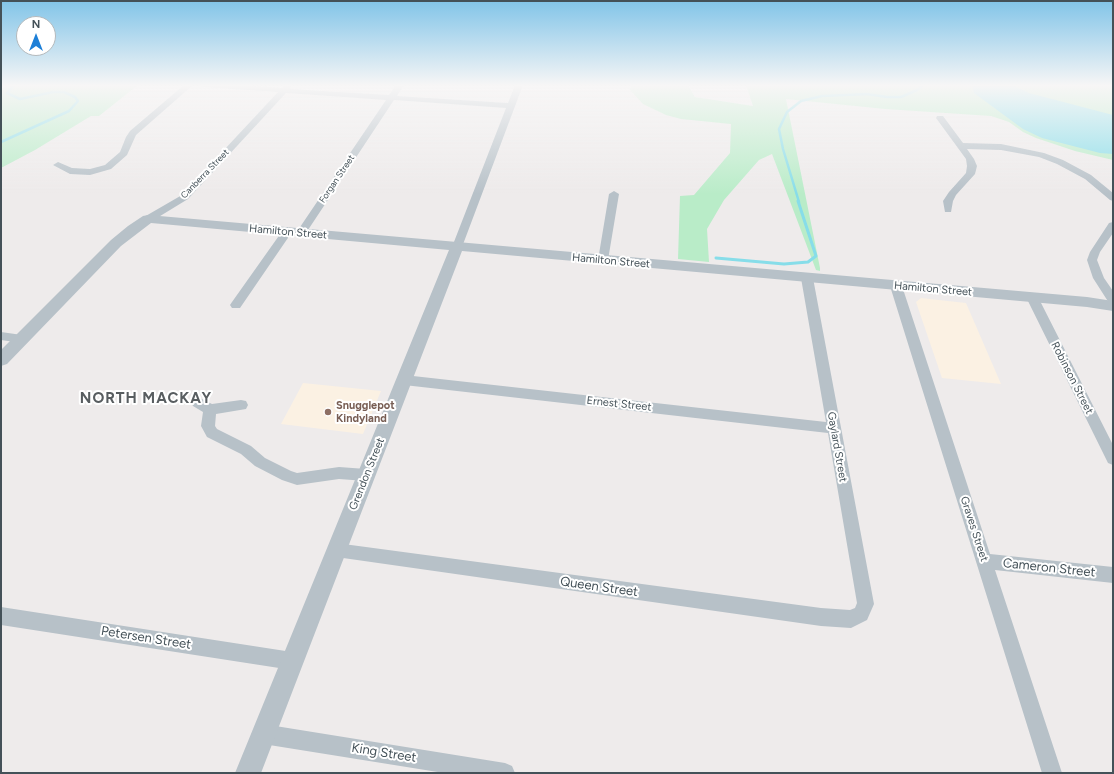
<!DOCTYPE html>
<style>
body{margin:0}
#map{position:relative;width:1114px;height:774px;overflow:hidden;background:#eeebeb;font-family:Figtree,sans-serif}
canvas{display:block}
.frame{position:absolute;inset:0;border:2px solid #445158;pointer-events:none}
.north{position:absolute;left:16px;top:16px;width:40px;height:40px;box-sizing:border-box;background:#fff;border:1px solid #b4b9bc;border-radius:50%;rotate:0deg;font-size:11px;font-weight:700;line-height:16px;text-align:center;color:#445158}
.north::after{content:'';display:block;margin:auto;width:14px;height:18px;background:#1d7fd7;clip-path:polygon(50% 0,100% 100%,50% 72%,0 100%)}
</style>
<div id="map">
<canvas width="1114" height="774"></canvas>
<div class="frame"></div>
<div class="north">N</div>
</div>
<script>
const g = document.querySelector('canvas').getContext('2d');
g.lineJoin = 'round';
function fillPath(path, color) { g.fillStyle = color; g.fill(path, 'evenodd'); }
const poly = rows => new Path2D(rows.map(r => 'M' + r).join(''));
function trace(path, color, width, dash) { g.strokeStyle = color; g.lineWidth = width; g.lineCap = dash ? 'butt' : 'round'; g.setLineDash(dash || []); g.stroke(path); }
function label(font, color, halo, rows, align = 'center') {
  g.font = font + ' Figtree,sans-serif'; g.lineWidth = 4; g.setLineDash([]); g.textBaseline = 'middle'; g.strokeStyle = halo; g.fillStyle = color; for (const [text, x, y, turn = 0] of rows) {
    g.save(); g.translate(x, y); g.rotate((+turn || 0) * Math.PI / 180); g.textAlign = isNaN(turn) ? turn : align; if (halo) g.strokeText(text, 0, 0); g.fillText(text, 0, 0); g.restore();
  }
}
const commercial = poly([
 [921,298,966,303,1001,384,942,378,916,302],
 [303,383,381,391,363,434,281,424]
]);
const green = poly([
 [7,85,138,85,99,116,91,116,35,150,1,168,1,89],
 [631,85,643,85,643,89,644,85,688,85,695,97,753,106,746,85,1113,85,1113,160,1075,151,1036,138,1023,132,1009,122,991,116,885,109,786,99,820,268,820,271,816,270,772,154,759,160,724,200,707,229,709,262,678,259,680,196,694,195,730,153,731,124,681,119,666,115,643,104,630,90]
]);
const water = poly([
 [972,85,1012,85,1029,93,1113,115,1113,154,1100,153,1042,138,1023,129,974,93]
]);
const streamFar1 = poly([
 [1,142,69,111,78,101,75,97,64,92,53,92,20,99,7,93,14,85],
 [799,202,783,149,779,129,787,112,801,101,822,96,867,94,887,97,901,97,917,90,923,85]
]);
const stream = poly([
 [716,258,784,264,808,262,816,256,798,201]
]);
const minor = poly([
 [184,85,193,85,136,135,127,155,111,169,90,175,70,174,53,165,58,162,72,168,90,169,105,165,120,152,126,137,130,131,184,85],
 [199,85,239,85,282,88,285,85,291,85,290,89,389,95,396,85,404,85,397,96,508,103,515,85,523,85,462,247,457,250,452,247,506,108,394,100,306,233,301,236,296,233,386,100,286,93,188,199,152,221,144,221,143,219,144,217,182,195,278,92,203,87,199,85],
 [937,116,943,116,963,143,1001,144,1044,153,1063,160,1091,175,1113,193,1113,201,1110,200,1085,179,1057,164,1039,157,1001,150,967,149,974,159,977,166,975,174,956,195,953,201,951,212,945,212,943,201,949,192,966,173,967,166,966,159,936,118,937,116],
 [614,191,619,194,608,260,603,263,598,260,609,194,614,191],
 [1113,222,1113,233,1100,252,1097,260,1104,278,1113,291,1113,304,1109,303,1093,278,1087,260,1090,252,1109,223,1113,222],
 [287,229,292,232,240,308,232,308,230,305,232,302,283,230,287,229],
 [807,274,811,275,813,278,874,604,867,620,851,628,821,626,336,557,330,555,328,550,330,545,336,543,821,608,850,610,855,608,857,603,828,433,404,385,399,383,398,380,399,377,404,375,826,422,801,278,803,275,807,274],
 [896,282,900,283,902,286,990,554,1113,567,1113,583,995,570,1062,773,1042,773,890,286,892,283,896,282],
 [1032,293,1036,294,1038,297,1113,445,1113,465,1108,463,1026,297,1028,294,1032,293],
 [1,332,22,335,26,336,28,339,26,342,22,343,1,340,1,332],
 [198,397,212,404,241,400,246,401,248,405,246,409,216,414,215,426,217,429,251,446,265,458,291,471,297,473,339,467,366,469,371,471,373,475,371,479,366,481,339,479,297,485,282,480,255,466,241,454,207,437,201,426,203,412,193,406,191,402,193,398,198,397],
 [1,607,292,652,298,655,301,661,298,667,292,670,1,625,1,607],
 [263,724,505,763,512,766,515,773,444,773,263,744,256,741,253,734,256,727,263,724]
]);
const tertiary = poly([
 [148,215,1087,297,1113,301,1113,311,1087,307,462,251,261,773,235,773,449,250,151,223,121,246,7,364,1,366,1,350,111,240,128,226,143,216,148,215]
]);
const markers = [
 [328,412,4,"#8d6e63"]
];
const farStreetnames = [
 ["Canberra Street",205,174,-46],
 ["Forgan Street",337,179,-56]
];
const streetNames = [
 ["Hamilton Street",288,232,5],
 ["Hamilton Street",611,261,5],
 ["Hamilton Street",933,289,5],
 ["Robinson Street",1072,378,63],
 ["Ernest Street",619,404,6],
 ["Gaylard Street",837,447,80],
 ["Grendon Street",367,474,-68],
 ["Graves Street",974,529,72]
];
const educationNames = [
 ["Snugglepot",336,406],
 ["Kindyland",336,419]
];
const nearStreetnames = [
 ["Cameron Street",1049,568,6],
 ["Queen Street",599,587,8],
 ["Petersen Street",146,638,9],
 ["King Street",384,753,9]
];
const districtNames = [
 ["NORTH MACKAY",146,399]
];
fillPath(commercial, '#fbf1e3');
fillPath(green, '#b9ecc8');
fillPath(water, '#87dde9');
trace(streamFar1, '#87dde9', 2.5);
trace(stream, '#87dde9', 3);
fillPath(minor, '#b7c1c8');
fillPath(tertiary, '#b7c1c8');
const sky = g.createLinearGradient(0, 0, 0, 194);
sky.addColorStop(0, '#81c4e8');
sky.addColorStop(0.44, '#f7f6f6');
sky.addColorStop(1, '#f7f6f600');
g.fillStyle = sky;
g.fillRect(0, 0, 1114, 194);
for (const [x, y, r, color] of markers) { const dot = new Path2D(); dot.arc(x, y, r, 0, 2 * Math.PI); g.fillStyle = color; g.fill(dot); trace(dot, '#fff', 1.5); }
label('9px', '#445158', '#fff', farStreetnames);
label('11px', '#445158', '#fff', streetNames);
label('bold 11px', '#785e54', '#fff', educationNames, 'left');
label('13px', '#445158', '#fff', nearStreetnames);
g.letterSpacing = '1px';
label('bold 15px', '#585d60', '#fff', districtNames);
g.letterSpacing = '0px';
</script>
